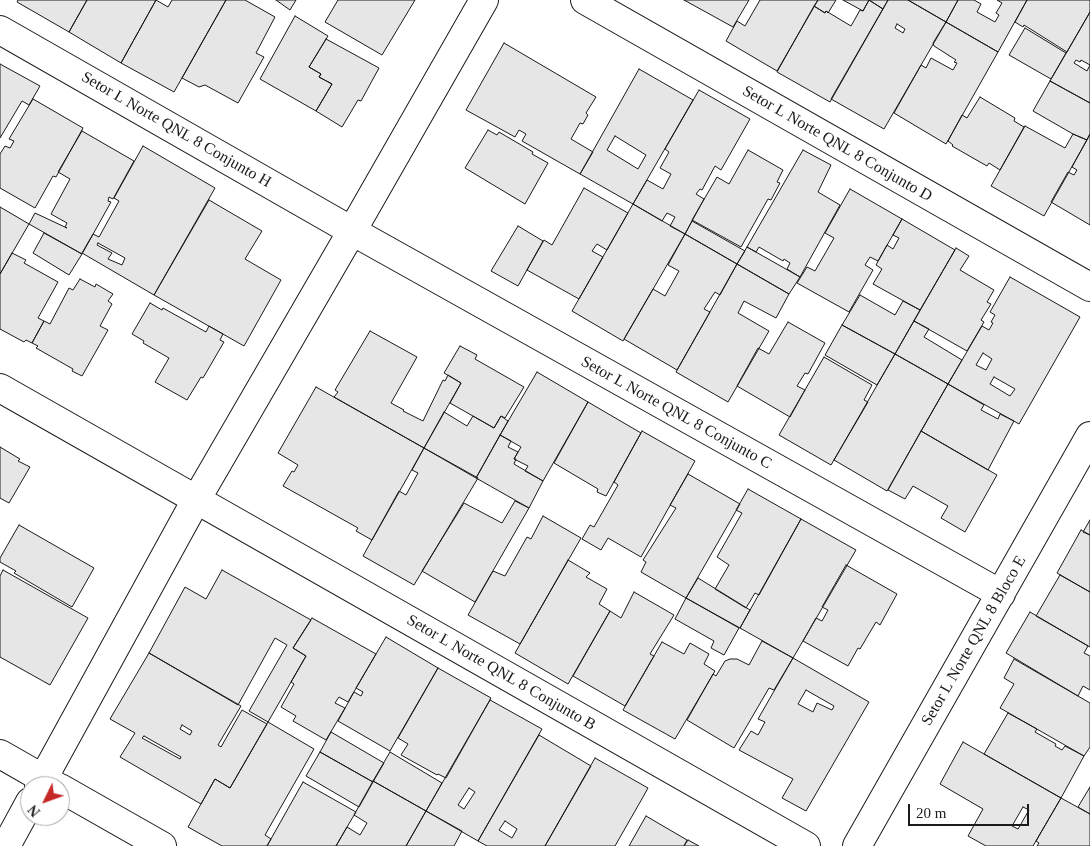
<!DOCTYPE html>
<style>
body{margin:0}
#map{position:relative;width:1090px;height:846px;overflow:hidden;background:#fff;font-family:"Times New Roman",serif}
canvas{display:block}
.north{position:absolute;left:20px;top:776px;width:50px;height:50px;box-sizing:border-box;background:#fff;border:1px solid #a3a3a3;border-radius:50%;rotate:228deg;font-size:14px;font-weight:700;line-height:20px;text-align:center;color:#1a1a1a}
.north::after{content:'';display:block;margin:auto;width:18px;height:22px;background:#c62828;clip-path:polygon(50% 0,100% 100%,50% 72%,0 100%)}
.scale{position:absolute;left:908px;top:804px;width:121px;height:22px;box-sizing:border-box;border:2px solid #1a1a1a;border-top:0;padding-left:6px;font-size:15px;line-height:18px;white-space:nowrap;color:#1a1a1a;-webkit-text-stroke:4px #fff;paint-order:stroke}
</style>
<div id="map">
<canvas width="1090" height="846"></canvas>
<div class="north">N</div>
<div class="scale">20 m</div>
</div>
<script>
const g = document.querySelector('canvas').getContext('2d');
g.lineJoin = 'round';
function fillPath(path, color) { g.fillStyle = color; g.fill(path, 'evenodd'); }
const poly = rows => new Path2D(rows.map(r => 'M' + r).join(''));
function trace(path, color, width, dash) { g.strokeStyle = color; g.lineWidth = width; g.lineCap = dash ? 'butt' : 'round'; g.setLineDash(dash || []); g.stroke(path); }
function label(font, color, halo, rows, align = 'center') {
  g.font = font + ' "Times New Roman",serif'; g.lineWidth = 4; g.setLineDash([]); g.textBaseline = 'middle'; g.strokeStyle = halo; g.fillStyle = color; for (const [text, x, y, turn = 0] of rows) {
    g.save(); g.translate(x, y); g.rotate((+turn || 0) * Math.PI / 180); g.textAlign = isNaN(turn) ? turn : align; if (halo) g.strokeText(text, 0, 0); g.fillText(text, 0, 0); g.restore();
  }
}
const building = poly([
 [18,0,87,0,69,32,17,2,18,0],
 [87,0,156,0,121,63,69,32,87,0],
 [156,0,168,7,172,0,226,0,174,92,121,63,156,0],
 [226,0,245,0,275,17,256,53,264,57,238,103,205,85,199,87,182,78,226,0],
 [276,0,296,0,290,10,276,0],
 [338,0,415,0,382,55,325,22,338,0],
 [684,0,749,0,733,27,684,0],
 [760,0,818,0,777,71,726,41,737,21,745,26,760,0],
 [818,0,836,0,828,13,826,11,825,13,814,6,818,0],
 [843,0,888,0,883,9,869,0,863,11,843,0],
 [869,0,883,9,830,102,777,72,814,6,825,13,826,11,851,26,860,10,863,11,869,0],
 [888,0,908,0,946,22,884,129,831,99,888,0],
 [897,24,905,29,903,33,895,28,897,24],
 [908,0,958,0,946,22,908,0],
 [958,0,974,0,981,4,977,12,995,22,999,15,996,13,1002,3,997,0,1027,0,998,52,946,22,958,0],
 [1027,0,1090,0,1090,12,1067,52,1024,25,1023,27,1015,22,1027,0],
 [1090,12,1090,65,1081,60,1080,62,1076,60,1074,63,1087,71,1090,65,1090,103,1050,81,1090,12],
 [295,16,328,36,309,67,321,74,319,77,332,84,316,111,260,79,295,16],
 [946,22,998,52,946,144,894,113,921,65,926,68,931,58,953,70,957,63,954,62,956,60,934,46,933,43,946,22],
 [1025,28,1066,53,1051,79,1009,55,1025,28],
 [326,39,379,68,361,101,358,100,342,127,316,111,332,84,319,77,321,74,309,67,326,39],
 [504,43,596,97,586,113,588,115,583,124,580,123,571,139,593,152,580,174,522,141,526,134,519,130,515,137,466,110,504,43],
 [0,64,40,86,29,105,22,101,0,138,0,64],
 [639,69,693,100,633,204,580,174,639,69],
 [615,136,646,155,638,169,607,150,615,136],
 [1050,81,1090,103,1090,134,1087,140,1073,134,1033,111,1050,81],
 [699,90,750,119,721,170,715,166,702,190,700,189,696,194,704,199,685,234,670,226,675,217,667,213,662,221,633,204,647,180,663,189,671,174,660,168,669,152,665,149,699,90],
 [980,97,1015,118,1014,121,1024,127,1000,170,989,163,987,166,952,146,953,145,948,141,962,115,967,118,980,97],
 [33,99,83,128,56,177,53,176,35,208,0,188,0,154,5,146,10,148,14,141,9,139,33,99],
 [1025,126,1065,148,1073,134,1087,140,1044,216,991,186,1025,126],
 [488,130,497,135,499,132,533,152,532,154,548,163,525,204,465,168,488,130],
 [82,131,134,161,113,199,109,197,108,201,111,202,82,254,29,224,35,213,67,228,65,227,67,223,51,214,70,179,58,172,82,131],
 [1090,134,1090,225,1051,202,1068,172,1074,175,1077,170,1072,167,1090,134],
 [143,146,215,188,154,295,82,253,93,234,99,237,119,201,114,198,143,146],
 [98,243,125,258,122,265,108,259,112,253,97,245,98,243],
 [748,150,783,170,777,182,780,183,771,200,768,199,741,247,692,220,717,177,729,184,748,150],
 [803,150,831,165,818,192,840,205,800,277,787,269,790,263,784,259,783,261,759,247,756,252,747,247,803,150],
 [584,188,628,213,607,250,597,244,592,251,603,257,579,299,527,270,544,240,552,245,584,188],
 [850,189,902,219,878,261,870,257,865,265,873,270,849,312,797,283,807,267,815,271,834,238,825,233,850,189],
 [209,200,262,231,245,259,281,280,244,346,154,295,209,200],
 [633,204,685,234,623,341,572,311,633,204],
 [0,207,29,224,0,274,0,207],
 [902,219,955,250,920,310,873,284,882,269,876,265,887,245,893,249,899,238,893,235,902,219],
 [692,221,745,251,737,264,685,234,692,221],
 [518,226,543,241,518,286,491,271,518,226],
 [44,233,82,254,69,275,33,253,44,233],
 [685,234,737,264,720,295,715,292,704,309,710,312,677,370,624,339,653,289,665,296,679,271,668,265,685,234],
 [747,247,800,277,789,294,737,264,747,247],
 [956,248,969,256,960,270,994,290,987,302,991,304,981,320,984,322,967,351,914,321,956,248],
 [12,253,26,260,24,263,58,282,38,318,44,321,32,343,26,340,24,342,0,329,0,274,12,253],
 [737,264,789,294,776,318,744,301,738,313,769,331,728,402,676,372,737,264],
 [1010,277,1080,317,1019,424,948,384,982,326,989,330,993,323,991,322,995,315,990,312,1010,277],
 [983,353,992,359,986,370,976,365,983,353],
 [994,377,1015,389,1010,396,990,384,994,377],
 [80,279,95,287,96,284,113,294,108,301,112,304,100,326,108,330,82,376,72,371,73,369,36,348,38,346,32,343,44,321,50,324,69,288,73,290,80,279],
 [860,295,895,315,903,301,920,310,895,354,842,325,860,295],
 [150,303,162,310,163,308,206,332,209,326,223,334,220,340,224,342,203,378,201,377,187,400,155,382,169,358,143,343,144,341,132,334,150,303],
 [914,321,929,329,924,337,962,360,948,384,895,354,914,321],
 [788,322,825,343,808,374,805,373,797,386,805,390,790,417,737,386,758,348,769,354,788,322],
 [842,325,895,354,877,385,825,355,842,325],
 [370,331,417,357,391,403,404,410,403,411,423,421,443,380,445,381,448,375,461,383,424,448,334,397,338,392,335,390,370,331],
 [460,346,477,355,475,359,524,387,505,418,501,416,494,428,450,403,461,383,444,373,460,346],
 [895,354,948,384,887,491,834,460,895,354],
 [824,357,872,385,864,400,868,402,831,465,779,435,824,357],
 [537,372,588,402,543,481,525,471,528,466,514,459,521,447,500,435,537,372],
 [948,384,984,405,981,410,998,419,1000,414,1014,421,988,470,921,431,948,384],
 [316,387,424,448,372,540,356,531,358,528,283,486,292,471,294,472,298,465,278,453,316,387],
 [588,402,641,433,606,496,597,492,598,489,554,463,588,402],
 [444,412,467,426,473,416,494,428,501,416,508,421,476,478,424,448,444,412],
 [642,431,695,461,641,557,608,538,601,550,582,539,590,525,594,527,618,485,614,482,642,431],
 [921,431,997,475,965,532,941,518,948,506,913,486,905,499,888,490,921,431],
 [500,435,511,441,508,447,518,452,514,459,516,459,514,464,543,481,529,508,476,478,500,435],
 [0,447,20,459,18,461,30,467,9,503,0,498,0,447],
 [424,448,478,478,414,585,363,556,399,491,406,495,418,473,412,470,424,448],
 [688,474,740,504,686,598,641,572,646,562,643,560,676,508,670,505,688,474],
 [748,489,801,519,759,595,755,593,746,608,715,589,729,565,717,557,742,513,736,510,748,489],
 [515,501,529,508,475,602,422,571,464,503,502,523,515,501],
 [543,516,581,538,520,644,468,615,493,571,505,576,527,537,531,539,543,516],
 [801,519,856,550,793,658,740,628,801,519],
 [1090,520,1090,535,1083,532,1090,520],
 [19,525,94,568,72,607,14,573,16,571,0,562,0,558,19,525],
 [1081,530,1090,535,1090,592,1057,573,1081,530],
 [568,560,590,573,586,577,607,589,599,604,610,611,568,684,515,653,568,560],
 [846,565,897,594,880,625,876,622,860,649,858,648,848,666,803,641,816,618,822,621,828,610,822,607,846,565],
 [3,570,88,618,50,685,0,657,0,576,3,570],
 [222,570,311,620,293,648,306,656,268,722,249,711,287,645,275,638,238,705,149,653,185,587,206,599,222,570],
 [1060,575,1090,592,1090,647,1036,616,1060,575],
 [698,578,750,610,740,628,686,598,698,578],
 [634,592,674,615,650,654,654,656,625,706,573,676,610,611,621,618,634,592],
 [686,598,739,628,724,655,711,648,714,641,675,619,686,598],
 [1030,612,1088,646,1084,653,1090,656,1090,690,1083,686,1078,696,1006,653,1030,612],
 [312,618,376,654,348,702,339,697,335,703,345,708,326,740,293,721,296,716,281,707,294,684,291,682,306,656,293,648,312,618],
 [386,637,438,668,390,751,338,721,354,692,361,696,363,692,356,688,386,637],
 [762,641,793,658,774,690,769,688,734,748,687,720,713,674,716,676,725,661,730,659,737,659,749,665,762,641],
 [662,642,684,654,690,643,709,654,704,664,715,671,675,739,623,710,662,642],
 [149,653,241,706,218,745,221,747,242,710,267,724,230,788,215,779,201,804,120,757,135,733,110,719,149,653],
 [182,725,192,731,190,735,180,729,182,725],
 [144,736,181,757,180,759,142,738,144,736],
 [793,658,869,702,806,811,782,798,793,779,739,750,751,731,758,735,765,722,758,719,793,658],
 [806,690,834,706,832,710,817,703,813,712,798,704,806,690],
 [1014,659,1090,703,1090,747,1084,756,1000,708,1014,684,1004,678,1014,659],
 [438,668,491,698,446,778,438,774,437,775,401,755,408,744,398,738,438,668],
 [490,700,542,729,478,841,426,811,490,700],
 [469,788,475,792,464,809,458,805,469,788],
 [1008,713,1037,729,1035,732,1056,744,1055,746,1062,750,1065,746,1084,756,1061,798,984,754,1008,713],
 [268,722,314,749,265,835,271,839,267,846,222,846,188,827,215,779,230,788,268,722],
 [331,732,384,763,373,782,320,752,331,732],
 [539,735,591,766,545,846,487,846,478,841,539,735],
 [505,821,517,829,512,838,499,830,505,821],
 [963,742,1061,798,1033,846,986,846,968,836,983,809,940,784,963,742],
 [1023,807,1029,810,1018,829,1012,826,1023,807],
 [320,752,373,782,359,807,306,776,320,752],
 [390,752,442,783,426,811,373,781,390,752],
 [595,758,648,788,643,797,615,846,545,846,595,758],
 [373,781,426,811,406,846,336,846,347,827,360,835,367,823,354,815,373,781],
 [303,782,356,812,347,827,336,846,267,846,303,782],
 [1090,787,1090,814,1078,807,1090,787],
 [1061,798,1090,814,1090,846,1037,846,1039,843,1036,841,1061,798],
 [426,811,462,831,454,846,406,846,426,811],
 [646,816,687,840,684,846,629,846,646,816],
 [688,840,699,846,684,846,688,840]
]);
const street = poly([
 [585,0,1090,287],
 [0,30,352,231,1001,594],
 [0,388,806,846],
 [0,754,56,786],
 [39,786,196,500,352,231,484,0],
 [60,788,162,846],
 [6,846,30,802],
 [857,846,1090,436]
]);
const streetNames = [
 ["Setor L Norte QNL 8 Conjunto H",176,130,30],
 ["Setor L Norte QNL 8 Conjunto D",837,144,30],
 ["Setor L Norte QNL 8 Conjunto C",676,413,29],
 ["Setor L Norte QNL 8 Bloco E",974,641,-60],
 ["Setor L Norte QNL 8 Conjunto B",501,673,30]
];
fillPath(building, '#e6e6e6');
trace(building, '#1a1a1a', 1);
trace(street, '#1a1a1a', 30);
trace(street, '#fff', 28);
label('16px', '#1a1a1a', '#fff', streetNames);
</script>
